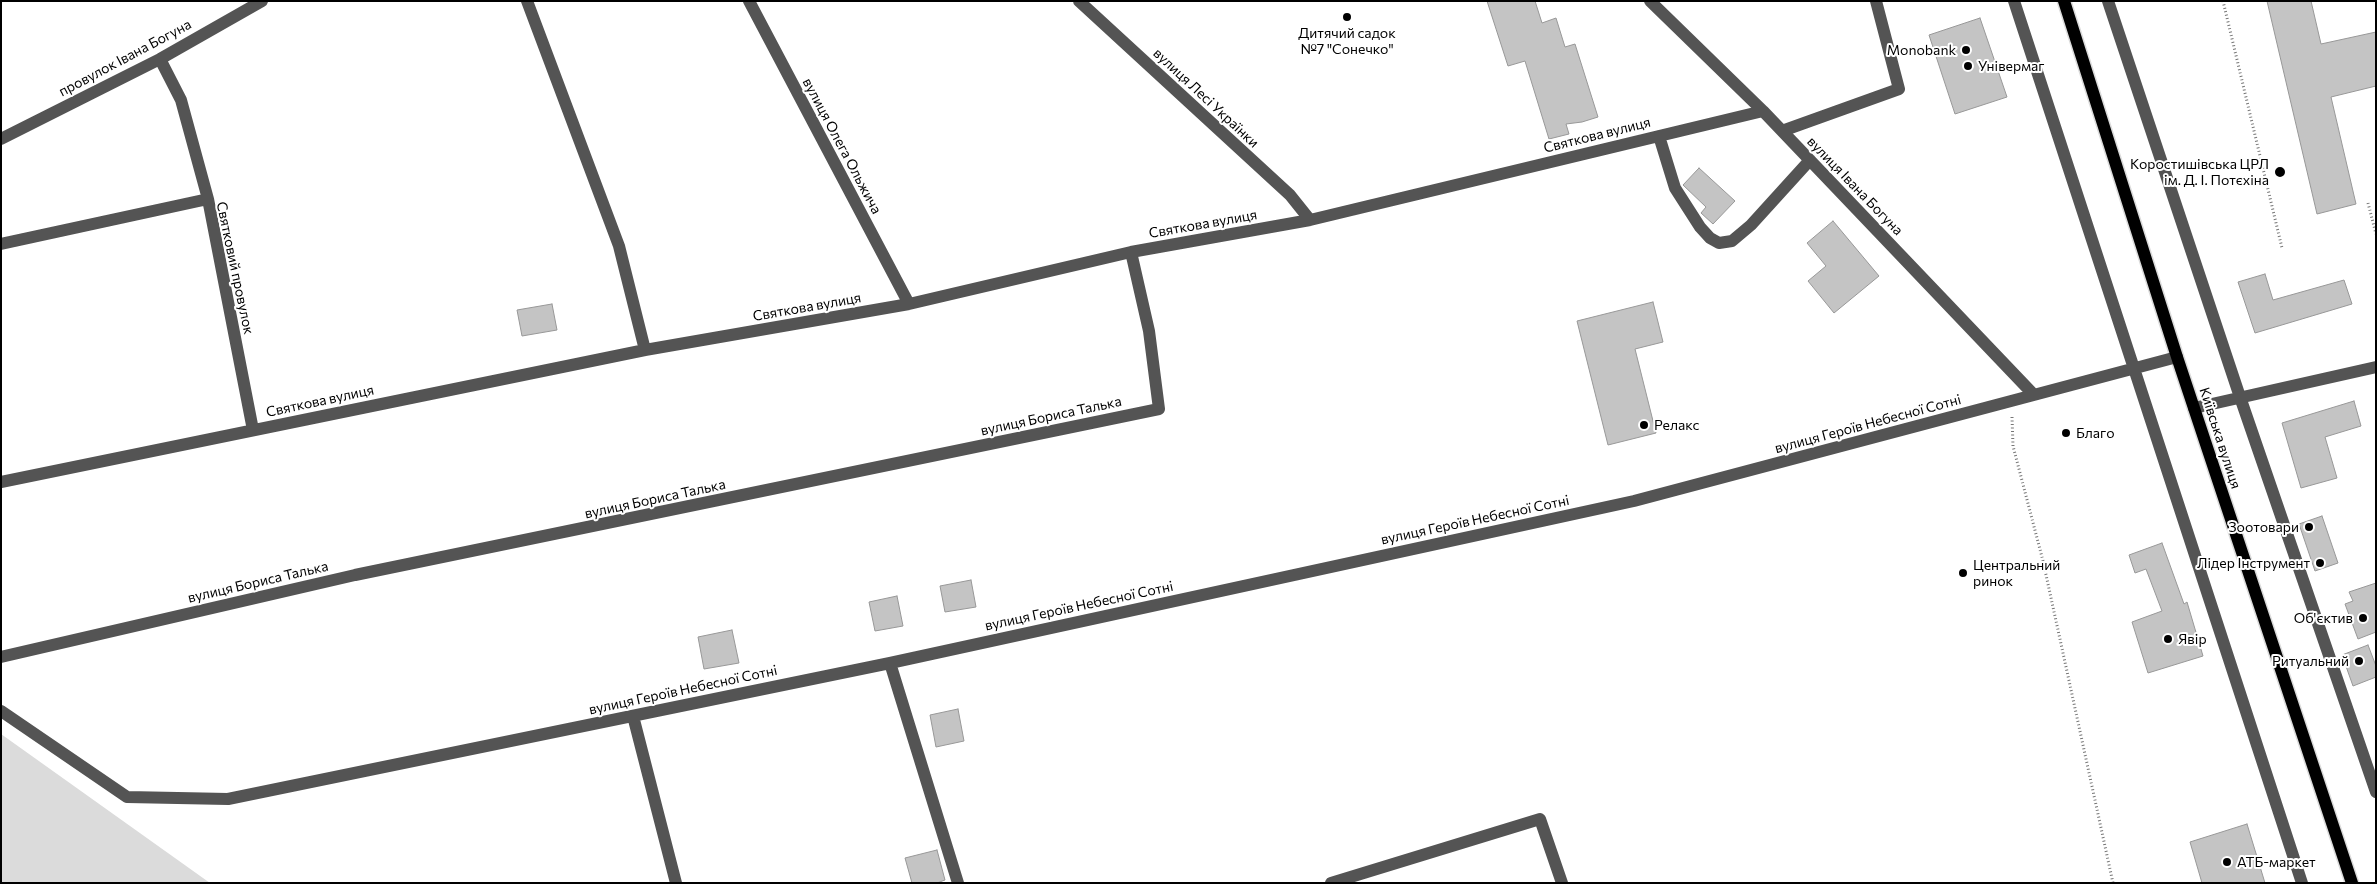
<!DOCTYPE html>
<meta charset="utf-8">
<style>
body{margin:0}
#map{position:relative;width:2377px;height:884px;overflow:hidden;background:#fff;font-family:Commissioner,sans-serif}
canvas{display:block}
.frame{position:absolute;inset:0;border:2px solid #000;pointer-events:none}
</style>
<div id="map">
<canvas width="2377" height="884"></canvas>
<div class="frame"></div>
</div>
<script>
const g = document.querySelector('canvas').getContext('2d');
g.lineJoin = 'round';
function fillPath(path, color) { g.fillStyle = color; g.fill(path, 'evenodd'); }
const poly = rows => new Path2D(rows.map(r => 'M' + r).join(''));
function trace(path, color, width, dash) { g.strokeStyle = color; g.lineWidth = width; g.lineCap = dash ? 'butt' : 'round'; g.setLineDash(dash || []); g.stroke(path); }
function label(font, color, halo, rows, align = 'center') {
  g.font = font + ' Commissioner,sans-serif'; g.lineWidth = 4; g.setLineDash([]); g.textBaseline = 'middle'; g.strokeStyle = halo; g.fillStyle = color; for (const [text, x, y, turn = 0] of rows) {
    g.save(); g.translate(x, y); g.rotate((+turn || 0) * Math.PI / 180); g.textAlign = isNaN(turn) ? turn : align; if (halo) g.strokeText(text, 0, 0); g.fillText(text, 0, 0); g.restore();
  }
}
const green = poly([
 [1,734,210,883,1,883]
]);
const building = poly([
 [1487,1,1535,1,1542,23,1556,18,1565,47,1575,44,1598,117,1582,122,1566,124,1569,134,1549,139,1525,61,1508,66,1487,1],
 [2267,1,2311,1,2321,44,2376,32,2376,86,2331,97,2356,204,2317,214,2267,1],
 [1980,18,2007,97,1955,114,1929,35,1980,18],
 [1699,168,1735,201,1713,224,1701,213,1706,207,1683,185,1699,168],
 [1833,221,1879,276,1834,313,1808,281,1826,266,1807,243,1833,221],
 [2265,274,2273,300,2344,280,2352,304,2255,333,2238,282,2265,274],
 [1653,302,1663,342,1635,349,1656,433,1608,445,1577,321,1653,302],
 [552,304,557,330,522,336,517,310,552,304],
 [2354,401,2361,426,2325,437,2337,478,2301,488,2282,423,2354,401],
 [2322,516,2338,563,2315,571,2299,524,2322,516],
 [2162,543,2184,604,2187,602,2203,656,2148,673,2132,622,2162,611,2146,569,2135,573,2129,555,2162,543],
 [971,580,976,607,945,612,940,586,971,580],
 [2376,583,2376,632,2358,639,2345,604,2353,601,2349,592,2376,583],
 [897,596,903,626,875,631,869,602,897,596],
 [732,630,739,663,704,669,698,637,732,630],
 [2368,645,2376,666,2376,677,2353,686,2342,655,2368,645],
 [958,709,964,741,936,747,930,715,958,709],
 [2247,824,2265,883,2202,883,2190,842,2247,824],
 [937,850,945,880,937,883,912,883,905,858,937,850]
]);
const path = poly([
 [2223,1,2282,248],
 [2368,203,2376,234],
 [2012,417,2013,446,2043,561,2113,883]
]);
const minor = poly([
 [527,1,619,246,645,350],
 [749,1,909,304],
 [1079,1,1290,195,1310,220],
 [1650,1,1763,111,2034,395],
 [2014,1,2302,883],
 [2108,1,2240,397,2376,792],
 [160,59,181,100,208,199],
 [1782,131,1899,89,1876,1],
 [1659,136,1675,188,1700,227,1710,238,1719,243,1732,241,1751,225,1810,160],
 [1,139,160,59,262,1],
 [1,244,208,199,253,430],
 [2194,408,2376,367],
 [1,482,645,350,909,304,1131,252,1310,220,1763,111],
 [1,657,355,575,1159,409,1149,331,1131,252],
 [890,663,958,883],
 [1,711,127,797,228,799,890,663,1634,501,2177,357],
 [633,716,676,883],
 [1331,883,1540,819,1562,883]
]);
const major = poly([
 [2064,1,2177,357,2352,883]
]);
const markers = [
 [1347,17,5,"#000"],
 [1966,50,5,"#000"],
 [1968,66,5,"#000"],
 [2280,172,6,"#000"],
 [1644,425,5,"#000"],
 [2066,433,5,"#000"],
 [2309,527,5,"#000"],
 [2320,563,5,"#000"],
 [1963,573,5,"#000"],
 [2363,618,5,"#000"],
 [2168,639,5,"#000"],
 [2359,661,5,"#000"],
 [2227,862,5,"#000"]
];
const poiNames = [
 ["Дитячий садок",1347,33,"center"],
 ["№7 \"Сонечко\"",1347,49,"center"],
 ["Monobank",1956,50],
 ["Універмаг",1978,66,"left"],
 ["Коростишівська ЦРЛ",2269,164],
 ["ім. Д. І. Потєхіна",2269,180],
 ["Релакс",1654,425,"left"],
 ["Благо",2076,433,"left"],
 ["Зоотовари",2299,527],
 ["Лідер Інструмент",2310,563],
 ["Центральний",1973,565,"left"],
 ["ринок",1973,581,"left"],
 ["Об'єктив",2353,618],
 ["Явір",2178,639,"left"],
 ["Ритуальний",2349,661],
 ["АТБ-маркет",2237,862,"left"]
];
const streetNames = [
 ["провулок Івана Богуна",125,58,-28],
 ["вулиця Лесі Українки",1206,98,43],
 ["Святкова вулиця",1597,135,-14],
 ["вулиця Олега Ольжича",842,146,62],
 ["вулиця Івана Богуна",1855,186,46],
 ["Святкова вулиця",1203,224,-10],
 ["Святковий провулок",235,268,78],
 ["Святкова вулиця",807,307,-10],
 ["Святкова вулиця",320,401,-12],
 ["вулиця Бориса Талька",1051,416,-12],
 ["вулиця Героїв Небесної Сотні",1868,424,-15],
 ["Київська вулиця",2220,438,72],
 ["вулиця Бориса Талька",655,499,-12],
 ["вулиця Героїв Небесної Сотні",1475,520,-12],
 ["вулиця Бориса Талька",258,582,-13],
 ["вулиця Героїв Небесної Сотні",1079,606,-12],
 ["вулиця Героїв Небесної Сотні",683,690,-12]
];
fillPath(green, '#dbdbdb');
fillPath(building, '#c4c4c4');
trace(building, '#989898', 1);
trace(major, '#dbdbdb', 15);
trace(path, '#767676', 3, [1, 2.5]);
trace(minor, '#545454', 12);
trace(major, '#000', 12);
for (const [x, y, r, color] of markers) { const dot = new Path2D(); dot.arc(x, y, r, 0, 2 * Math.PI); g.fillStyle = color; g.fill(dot); trace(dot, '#fff', 2); }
label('14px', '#000', '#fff', poiNames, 'right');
label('14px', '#000', '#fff', streetNames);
</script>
